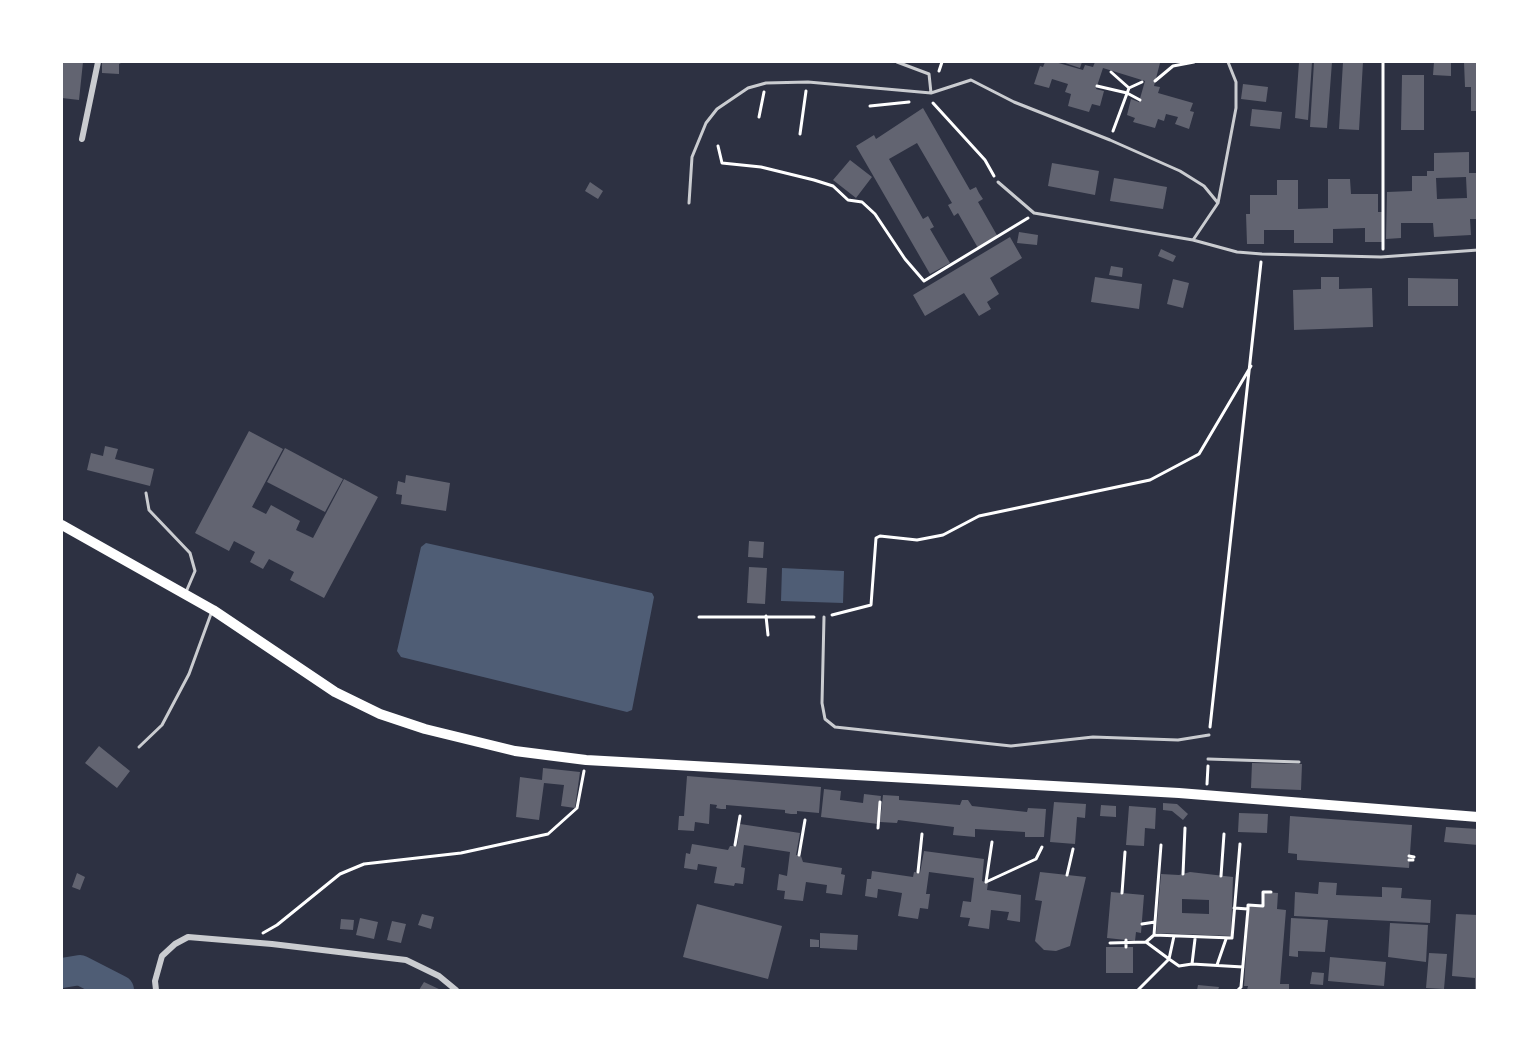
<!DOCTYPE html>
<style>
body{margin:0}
#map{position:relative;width:1539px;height:1052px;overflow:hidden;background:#2d3142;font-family:"PT Sans",sans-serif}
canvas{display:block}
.frame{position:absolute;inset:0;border:63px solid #fff;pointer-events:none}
</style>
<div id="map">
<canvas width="1539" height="1052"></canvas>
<div class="frame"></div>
</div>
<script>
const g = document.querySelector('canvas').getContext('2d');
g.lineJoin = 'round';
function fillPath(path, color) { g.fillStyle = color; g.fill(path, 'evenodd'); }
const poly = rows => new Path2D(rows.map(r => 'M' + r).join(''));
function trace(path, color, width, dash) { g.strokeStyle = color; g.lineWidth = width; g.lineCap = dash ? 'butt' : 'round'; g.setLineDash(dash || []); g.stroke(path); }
const water = poly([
 [426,543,652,593,654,597,632,710,627,712,401,657,397,651,421,547],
 [782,568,844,571,843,603,781,601]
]);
const river = poly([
 [62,973,80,970,119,990]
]);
const building = poly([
 [62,62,83,62,79,100,62,98],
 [102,62,123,62,119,64,119,74,102,73],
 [1045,62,1055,62,1083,70,1085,65,1093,67,1095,62,1160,63,1154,86,1160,87,1158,93,1193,103,1190,111,1194,112,1189,129,1175,124,1178,117,1166,114,1164,121,1158,119,1155,128,1133,122,1135,118,1127,115,1131,99,1139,102,1145,81,1103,68,1096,89,1104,91,1100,106,1092,104,1089,112,1068,106,1071,94,1065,92,1068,84,1052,79,1049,88,1034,84,1040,66,1043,67],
 [1062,62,1082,62,1080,68],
 [1299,62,1312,62,1308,120,1295,118],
 [1314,62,1332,62,1327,128,1310,127],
 [1343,62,1363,62,1359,130,1339,129],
 [1434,62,1451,62,1451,76,1433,75],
 [1464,62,1478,62,1478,111,1471,111,1471,87,1465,87],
 [1402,75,1424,75,1424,130,1401,130],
 [1243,84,1268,87,1266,102,1241,99],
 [923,108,970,190,976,187,979,193,983,199,978,202,998,237,978,248,958,213,954,216,948,205,952,203,917,143,889,159,923,219,928,216,934,227,930,229,950,263,930,274,856,146,874,135,876,139],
 [1252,109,1282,112,1280,129,1250,126],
 [1469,152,1469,173,1478,173,1478,219,1470,219,1471,235,1434,237,1433,223,1401,223,1401,238,1386,239,1387,192,1412,191,1412,176,1427,176,1427,171,1434,171,1434,153],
 [1466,177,1467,198,1437,199,1436,178],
 [850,160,872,177,856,198,833,180],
 [1052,163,1099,171,1095,195,1048,186],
 [1114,178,1167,187,1163,209,1110,201],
 [1328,179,1350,179,1351,194,1378,194,1378,212,1382,212,1382,242,1365,242,1365,228,1333,229,1333,243,1294,243,1294,230,1264,230,1264,244,1247,244,1246,214,1250,214,1250,195,1277,195,1277,180,1298,180,1298,209,1328,208],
 [590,182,603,191,598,199,585,191],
 [1019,232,1038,235,1037,245,1017,243],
 [1010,237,1022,258,990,278,999,294,987,302,991,309,979,316,964,293,925,316,913,295],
 [1161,249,1176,256,1173,262,1158,256],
 [1111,266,1123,268,1122,277,1109,275],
 [1095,277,1142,284,1139,309,1091,302],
 [1321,277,1339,277,1339,289,1372,288,1373,327,1294,330,1293,290,1321,289],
 [1408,278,1458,279,1458,306,1408,306],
 [1173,279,1189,283,1183,308,1167,304],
 [249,431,283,449,252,507,266,514,271,505,300,521,296,530,313,538,344,479,378,497,324,598,290,580,294,572,269,559,263,569,250,562,255,552,234,541,229,551,195,533],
 [105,446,118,449,115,459,154,469,150,486,87,470,91,453,103,456],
 [285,448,343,479,325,512,267,482],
 [406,475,450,483,446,511,401,504,402,495,396,494,398,481,405,483],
 [749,541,764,542,763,558,748,557],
 [749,567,767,568,765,604,747,603],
 [99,746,130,771,117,788,85,763],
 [1252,763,1302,764,1301,790,1251,788],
 [543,768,580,772,575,808,561,806,564,785,544,783,539,820,516,817,520,777,542,780],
 [687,776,821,787,819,813,797,811,797,814,791,814,785,813,785,810,726,805,726,809,721,809,716,808,717,805,710,804,709,824,695,822,694,831,678,830,679,816,684,816],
 [824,789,841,791,840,800,863,803,864,794,881,796,878,824,821,817],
 [883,795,899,796,899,800,960,805,962,800,968,800,972,806,1027,812,1028,808,1046,809,1044,837,1025,837,1025,832,975,829,975,837,953,835,954,827,898,820,897,823,880,822],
 [1054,802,1086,804,1085,818,1077,817,1075,844,1050,842],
 [1163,803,1177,804,1188,814,1183,820,1172,811,1163,810],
 [1101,805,1116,806,1116,817,1100,816],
 [1129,806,1156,808,1155,829,1145,828,1144,846,1126,845],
 [1239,813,1268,814,1267,833,1238,832],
 [1290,816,1412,825,1409,868,1297,860,1297,854,1288,853],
 [740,824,800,833,796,855,801,856,803,862,842,868,841,874,845,875,842,895,826,893,827,885,806,882,803,901,784,899,785,891,777,890,779,874,787,876,790,852,744,845,741,867,745,868,743,884,735,883,734,886,714,883,717,867,698,864,697,870,684,868,686,853,690,854,692,844,728,850,730,846,737,846],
 [1446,827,1478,829,1478,845,1444,842],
 [924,851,984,859,982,881,988,883,987,890,1021,895,1020,922,1007,920,1009,912,991,910,989,929,968,926,970,918,960,917,963,901,971,902,974,878,929,872,926,894,930,894,928,909,920,908,918,919,898,916,902,893,878,889,877,898,865,896,867,879,871,879,872,871,913,877,914,872,920,873],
 [1040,872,1086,877,1070,946,1056,951,1044,950,1035,941,1042,901,1035,900],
 [1190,872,1233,877,1231,936,1156,933,1161,874,1179,875],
 [1182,899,1209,900,1209,914,1182,913],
 [77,873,85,877,80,890,72,887],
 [1319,882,1337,883,1336,895,1382,897,1382,887,1402,888,1401,898,1431,900,1430,923,1294,916,1295,892,1318,894],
 [1111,892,1144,895,1141,933,1136,932,1135,941,1107,938],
 [1264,892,1278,893,1277,909,1286,910,1280,984,1289,984,1289,990,1247,990,1248,986,1244,986,1249,906,1263,907],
 [697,904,782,926,768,979,683,957],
 [422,914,434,917,431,929,418,925],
 [1456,914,1478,915,1478,990,1475,990,1475,978,1452,976],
 [360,918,378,922,374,939,356,935],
 [1291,918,1328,920,1325,952,1298,951,1298,957,1289,956],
 [341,919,354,920,353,930,340,929],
 [392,921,406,924,401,943,387,940],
 [1390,923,1428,925,1426,962,1388,957],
 [820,933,858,935,857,950,820,948],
 [810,939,819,940,819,947,810,947],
 [1106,947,1133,947,1133,973,1106,973],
 [1429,953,1447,954,1444,989,1426,988],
 [1330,957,1386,962,1384,986,1328,981],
 [1312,972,1324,973,1323,985,1310,984],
 [424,982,441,990,419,990],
 [1198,985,1219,987,1218,990,1197,990]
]);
const path = poly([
 [939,71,942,62],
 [1111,72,1129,88,1113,131],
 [1155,81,1173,66,1194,62],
 [1097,86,1127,93,1140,100],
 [1129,88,1142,82],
 [933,103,985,160,994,176],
 [870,106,909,102],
 [759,117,764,92],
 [800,134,806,91],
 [718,146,722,163,761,167,814,180,833,186,848,200,862,202,875,214,905,259,924,281,1028,218],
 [1383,249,1383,62],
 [832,615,871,605,876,538,880,536,917,540,943,535,979,516,1150,480,1199,454,1251,366],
 [766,616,768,635],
 [699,617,814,617],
 [1210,727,1261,262],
 [1207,784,1208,766],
 [878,828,880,802],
 [735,845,740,816],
 [799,855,805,820],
 [1409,856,1414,857],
 [1409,860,1413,860],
 [918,872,922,834],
 [1183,874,1185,828],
 [1067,875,1073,849],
 [1221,876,1224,834],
 [986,882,1036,859,1042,847],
 [986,882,992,842],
 [1122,893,1125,852],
 [1234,908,1248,909,1241,987,1238,990],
 [1248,909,1248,905,1263,906,1263,892,1271,892],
 [1142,924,1155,922,1161,845],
 [263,933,277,925,340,874,364,864,461,853,548,834,577,808,584,771],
 [1154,935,1232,938,1240,844],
 [1174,936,1169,959,1179,966,1192,964,1195,939],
 [1110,943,1146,942,1154,935,1155,922],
 [1126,947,1126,940],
 [1192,964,1243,967],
 [1217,965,1226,939],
 [1138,990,1169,959,1146,942]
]);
const service = poly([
 [897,62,929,74,931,93,971,80,1014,102,1110,140,1180,171,1204,186,1218,203],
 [1228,62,1236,82,1236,108,1218,203,1193,240,1237,252,1262,254,1381,257,1478,250],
 [998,182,1034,213,1193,240],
 [689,203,692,157,706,123,717,109,748,88,766,83,808,82,931,93],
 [146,493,149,510,190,553,195,571,186,592],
 [824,617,822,703,825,719,835,727,1011,746,1093,737,1178,740,1209,735],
 [139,747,162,725,189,674,212,611],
 [1208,759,1299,762]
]);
const minor = poly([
 [82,139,98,62],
 [156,990,155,981,162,956,175,944,188,937,272,944,406,960,439,976,456,990]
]);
const primary = poly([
 [62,525,213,610,335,692,380,714,425,729,515,751,586,760,1179,793,1478,817]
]);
fillPath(water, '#4f5d75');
trace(river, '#4f5d75', 30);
fillPath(building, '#626471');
trace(path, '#fff', 3);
trace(service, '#caccd0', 3);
trace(minor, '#caccd0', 6);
trace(primary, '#fff', 10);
</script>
